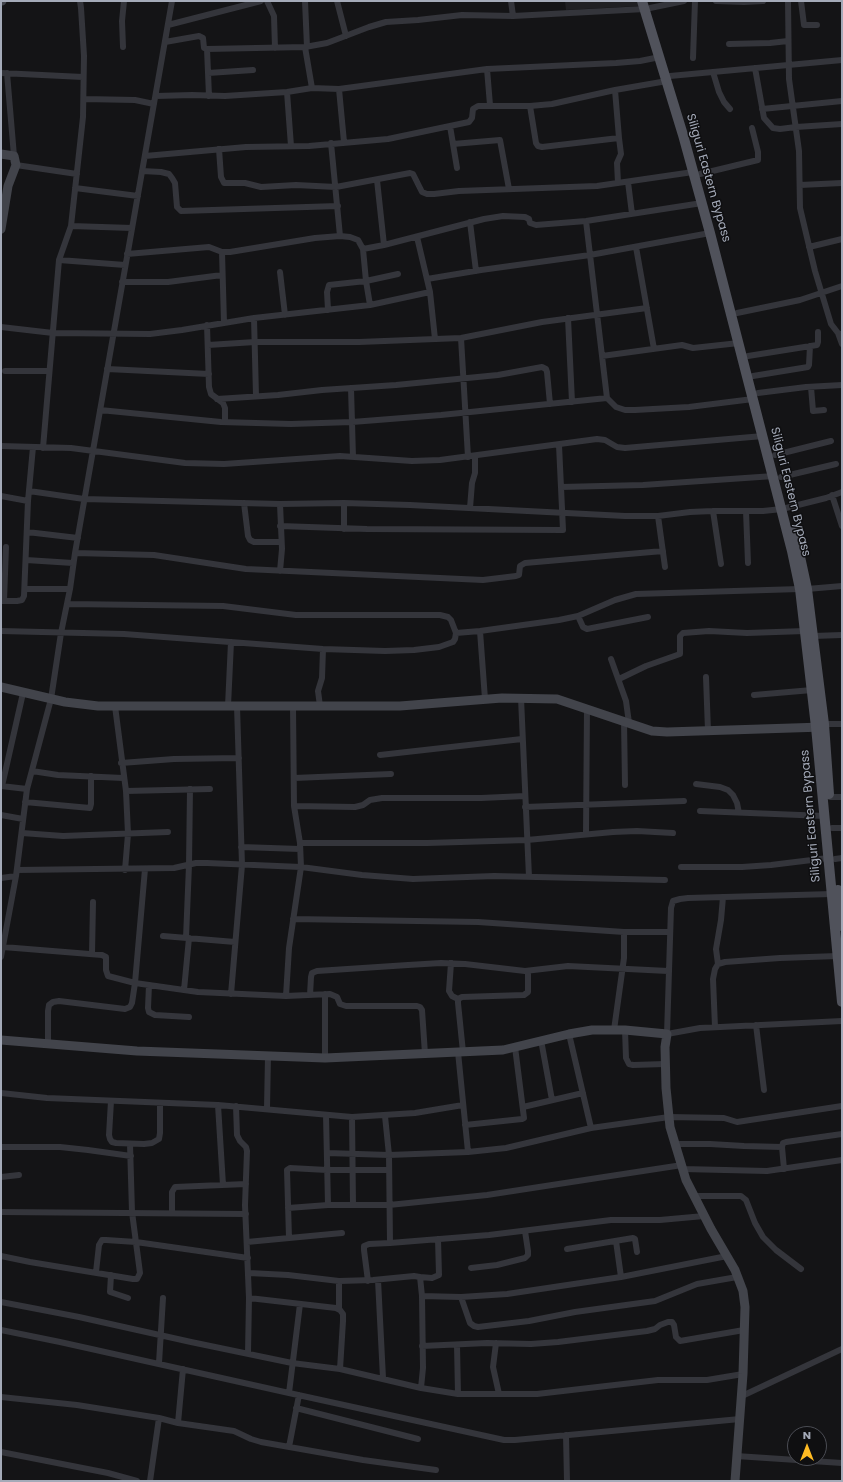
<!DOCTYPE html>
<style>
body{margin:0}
#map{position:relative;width:843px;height:1482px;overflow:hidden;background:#141416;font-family:Poppins,sans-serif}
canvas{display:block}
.frame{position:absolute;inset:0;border:2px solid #a4aab8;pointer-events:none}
.north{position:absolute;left:787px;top:1426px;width:40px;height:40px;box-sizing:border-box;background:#0f0f11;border:1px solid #4b4d54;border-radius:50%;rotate:0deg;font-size:11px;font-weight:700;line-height:16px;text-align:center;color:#a4aab8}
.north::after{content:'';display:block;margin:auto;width:14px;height:18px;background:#ffbb23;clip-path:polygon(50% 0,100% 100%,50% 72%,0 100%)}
</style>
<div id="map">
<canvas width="843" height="1482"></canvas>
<div class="frame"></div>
<div class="north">N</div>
</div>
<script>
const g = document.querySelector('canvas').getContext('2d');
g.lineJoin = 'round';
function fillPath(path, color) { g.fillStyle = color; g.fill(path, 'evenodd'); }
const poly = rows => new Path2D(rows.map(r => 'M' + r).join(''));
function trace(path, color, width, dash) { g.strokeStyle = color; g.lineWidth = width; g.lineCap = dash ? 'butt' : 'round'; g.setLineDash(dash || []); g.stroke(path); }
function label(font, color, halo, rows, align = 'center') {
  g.font = font + ' Poppins,sans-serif'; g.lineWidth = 3; g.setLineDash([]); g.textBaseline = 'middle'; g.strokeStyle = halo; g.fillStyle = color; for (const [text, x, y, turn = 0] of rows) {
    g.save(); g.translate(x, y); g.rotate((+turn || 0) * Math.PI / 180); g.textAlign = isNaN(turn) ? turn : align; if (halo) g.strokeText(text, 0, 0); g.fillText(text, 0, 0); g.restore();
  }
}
const built = poly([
 [565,1,637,1,639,6,566,10]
]);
const street = poly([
 [267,1,274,16,275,48],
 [305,1,307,47],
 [337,1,346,36],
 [511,1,513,16],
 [716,1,744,2,763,1],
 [788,1,789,79,799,151,800,208,815,271,831,324,838,333,842,335],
 [801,1,804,25,817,25],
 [650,8,684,1],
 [168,25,261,1],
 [165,42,199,36,203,38,204,48,207,49,305,47,327,43,369,27,386,22,418,20,462,15,513,16,645,9],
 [729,44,770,43,788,41],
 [123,47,122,21,124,1],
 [305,47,312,88],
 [207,49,209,96],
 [693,58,695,1],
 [755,68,764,118,773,128,780,129,796,127,842,124],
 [487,69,490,105],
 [713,72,719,92,724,102,730,109],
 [1,73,83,77],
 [7,73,14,156],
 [208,73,253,70],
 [670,76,842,60],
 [339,89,344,142],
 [287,92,291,146],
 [156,96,192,95,225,96,287,92,312,88,339,89,487,69,616,63,640,61,660,57],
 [84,99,135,100,154,104],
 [530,106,536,143,538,146,542,147,619,138,615,90],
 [762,109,842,101],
 [450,126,457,168],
 [331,143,340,236],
 [453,144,500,140,509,189],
 [219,149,221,177,224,183,245,183,261,187,296,185,336,187,410,173,413,174,422,192,427,194,434,194,459,191,597,186,693,172],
 [145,156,246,147,309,146,388,139,469,122,472,118,473,109,478,106,530,106,552,104,615,90,667,81],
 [16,165,77,174],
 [142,171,161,172,169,174,172,178,175,183,177,207,181,211,338,206],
 [700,174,758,160,758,152,752,128],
 [377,180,384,245],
 [628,182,632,214],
 [618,183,617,163,621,154,619,138],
 [800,185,842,183],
 [75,188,138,196],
 [586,221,607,398],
 [470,222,476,271],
 [71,226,132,228],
 [417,237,430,292,435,339],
 [636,247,654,349],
 [809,247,842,239],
 [363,249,366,281,370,305],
 [222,252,224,323],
 [127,254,209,247,222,252,230,252,315,238,340,236,350,237,358,240,363,249,384,245,484,219,503,216,525,217,529,219,530,223,536,225,586,221,702,203],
 [59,260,125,265],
 [280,272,285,315],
 [427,279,481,270,590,255,710,233],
 [122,282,168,282,222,275],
 [328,310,327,292,329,285,366,281,398,274],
 [737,313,800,300,842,286],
 [254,318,256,396],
 [568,318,572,402],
 [207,325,209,387,211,394,223,403,225,408,225,422],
 [1,327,53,333,150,334,182,330,254,318,370,305,430,292],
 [838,333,842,344],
 [461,338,468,457],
 [208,345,255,342,359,342,461,338,542,322,647,308],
 [602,356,682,345,693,348,739,343],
 [748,356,817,345,818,342,818,332],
 [107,369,209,374],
 [5,371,49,371],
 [753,376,808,367,809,365,810,346],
 [811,387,813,411,824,410],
 [351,388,353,457],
 [758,393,806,387,842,385],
 [217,399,278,395,322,390,396,385,498,375,542,367,546,369,547,372,550,404],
 [100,410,221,422,291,424,352,422,441,415,607,398,616,407,625,410,635,410,689,407,753,399],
 [1,446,71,448,185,463,224,464,340,456,412,461,440,460,597,439,605,440,617,447,625,448,763,436],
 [43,448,59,260,71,226,83,117,84,56,81,8,80,1],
 [775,455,831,441],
 [781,477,836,464],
 [561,487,643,485,774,476],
 [29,491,84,499,280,504,344,503,410,505,625,516,658,516,690,512,713,511,763,511,782,509,826,498,842,492],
 [832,495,842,526],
 [1,496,28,501],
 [244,503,248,536,250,540,254,542,281,542],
 [470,508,472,483,475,473,475,456],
 [713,511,721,564],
 [746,511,748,563],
 [658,516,665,567],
 [280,526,367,529,563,530,559,445],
 [344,529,344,503],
 [27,532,78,538],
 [75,553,154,555,246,569,483,580,516,576,519,575,520,566,525,563,663,551],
 [26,560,73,563],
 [280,571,282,549,280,504],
 [25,589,70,589],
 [807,589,842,586],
 [1,601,17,601,22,600,24,596,28,501,33,447],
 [4,601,6,547],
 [578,616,583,627,587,629,648,617],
 [1,631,124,634,323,649,385,651,414,650,439,647,453,642,455,639,456,633,451,620,448,617,440,615,296,615,223,606,68,604],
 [480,631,485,699],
 [456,633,480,631,559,620,578,616,615,600,636,594,800,589],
 [813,636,842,635],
 [611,659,626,701,629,723],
 [706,677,708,731],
 [619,679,646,666,680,654,680,636,683,633,709,631,747,633,805,631],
 [754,695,812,690],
 [521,698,529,877],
 [115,706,126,791,128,834,125,870],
 [228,706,231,642],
 [320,706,318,691,322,678,323,649],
 [624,721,625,785],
 [824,724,842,724],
 [380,755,522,739],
 [121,763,174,759,239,758],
 [32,771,58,775,123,778],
 [294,778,391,774],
 [696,784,720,787,728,790,733,795,737,803,739,813],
 [1,786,27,789],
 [2,786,23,693],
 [126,791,210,789],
 [830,797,842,797],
 [25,802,90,808,91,804,91,776],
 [294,806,355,807,363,805,370,800,382,798,481,798,525,796],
 [525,807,684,801],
 [700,811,825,816],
 [1,815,23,819],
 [832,828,842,828],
 [22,833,63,836,168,832],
 [586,834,587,708],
 [300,843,427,843,527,840,613,832,637,831,673,833],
 [241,847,300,849],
 [835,859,842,858],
 [681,867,742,867,771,865,828,858],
 [145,869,135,983,198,992,286,996,330,994,337,997,340,1004,346,1006,417,1006,420,1007,422,1010,425,1054],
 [17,870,174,868,196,863,207,863,301,867,362,875,413,879,494,876,665,880],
 [1,878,16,876],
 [832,894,688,898,680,899,673,901,671,908,667,1034,700,1028,842,1021],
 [293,919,478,922,624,932,670,932],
 [163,936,235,942],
 [186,938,189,865,190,789],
 [3,947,102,955,106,957,106,970,108,976,135,983,132,1003,130,1007,125,1009,59,1001,53,1002,49,1005,48,1011,48,1044],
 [92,954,93,902],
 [1,957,16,876,27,789,51,699,61,633,70,589,75,553,172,1],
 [451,963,449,991,452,996,458,999],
 [718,964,716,949,721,920,723,897],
 [149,985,148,1008,149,1012,155,1015,189,1017],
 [184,990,189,938],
 [231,994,242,865,237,706],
 [310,995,311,977,312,973,317,971,408,965,441,963,465,964,525,971,568,966,668,971],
 [286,996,289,948,301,867,300,843,294,806,293,706],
 [756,1025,764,1090],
 [715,1027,713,979,715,969,718,964,725,962,780,958,838,956],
 [614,1030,624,958,624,932],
 [625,1030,626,1058,629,1064,633,1065,665,1064],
 [569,1034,591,1128],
 [541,1040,552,1100],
 [458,1052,468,1152],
 [463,1052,458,1003,458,999,462,997,524,995,528,992,528,971],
 [325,1058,325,994],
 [1,1093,47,1098,218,1105,352,1117,415,1113,463,1105],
 [111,1101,109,1135,110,1139,112,1142,116,1143,144,1144,152,1143,159,1139,160,1133,160,1103],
 [218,1105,223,1185],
 [236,1106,237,1135,240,1141,246,1147,247,1151,245,1205,249,1298,336,1308,340,1310,343,1314,343,1321,340,1369],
 [523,1107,583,1093],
 [267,1108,268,1056],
 [385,1116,389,1155,390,1243,489,1235,611,1220,660,1220,704,1216],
 [352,1117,353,1205],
 [465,1125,522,1119,524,1118,515,1047],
 [675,1144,710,1144,744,1146,782,1147],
 [1,1147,60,1147,88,1150,131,1156],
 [327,1153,389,1155,468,1152,506,1148,591,1128,669,1117,724,1118,737,1122,842,1106],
 [683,1169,767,1171,842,1160],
 [784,1169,782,1147,783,1143,786,1142,842,1134],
 [1,1177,19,1175],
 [694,1196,741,1196,746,1200,755,1223,763,1237,776,1250,801,1269],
 [328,1205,389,1205,487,1195,682,1165],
 [288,1208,328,1205,326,1115],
 [1,1212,246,1214],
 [172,1213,172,1192,175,1187,246,1184],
 [289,1238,287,1170,290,1168,327,1170,389,1170],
 [616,1241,621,1277],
 [247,1242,342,1233],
 [567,1249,633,1238,635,1239,637,1252],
 [1,1256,30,1262,133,1279,137,1279,140,1273,132,1212,130,1144],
 [471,1268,497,1265,525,1258,528,1255,528,1251,525,1231],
 [96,1272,99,1245,102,1240,106,1240,136,1242,248,1258],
 [249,1273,288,1275,339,1281,373,1280,414,1276,420,1277,422,1296,423,1368,421,1388],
 [111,1275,110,1292,128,1298],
 [420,1277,432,1278,439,1275,438,1239],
 [378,1280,383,1378],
 [368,1281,364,1250,364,1246,369,1244,390,1243],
 [422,1296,461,1297,507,1294,621,1277,727,1256],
 [461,1297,470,1323,474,1326,478,1327,529,1321,575,1312,655,1301,697,1284,737,1277],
 [1,1302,79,1317,191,1342,292,1363,340,1369,421,1388,458,1394,537,1394,658,1380,707,1380,743,1374],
 [339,1309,339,1281],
 [1,1330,60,1342,289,1393,504,1440,515,1440,740,1419],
 [496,1343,493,1367,499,1394],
 [457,1345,458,1394],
 [422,1346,487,1343,531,1344,558,1342,647,1331,655,1329,660,1325,668,1322,672,1322,674,1325,676,1337,680,1341,744,1330],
 [248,1353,249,1298],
 [159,1363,163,1298],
 [289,1393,300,1304],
 [742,1396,842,1349],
 [1,1397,77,1405,159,1418,178,1423,234,1431,251,1439,261,1442,363,1460,436,1470],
 [296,1408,418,1439],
 [178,1423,183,1369],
 [566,1435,567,1481],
 [289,1447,299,1395],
 [1,1452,108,1473,137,1481],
 [736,1456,842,1463],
 [150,1481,159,1418]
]);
const secondary = poly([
 [1,1,2,1],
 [1,154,14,156,16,165,8,186,1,229],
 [1,687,65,702,98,706,400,706,502,698,557,699,652,731,667,732,823,727],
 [1,1040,137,1051,325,1058,503,1050,569,1034,592,1030,625,1030,667,1034,665,1047,666,1088,670,1127,686,1180,711,1229,735,1270,743,1291,745,1307,743,1374,735,1481]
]);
const primary = poly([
 [642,1,683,135,710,233,792,551,800,589,816,727,842,1002],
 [794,529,807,589,824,724,829,794],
 [838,890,842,926]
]);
const streetNames = [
 ["Siliguri Eastern Bypass",708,178,74],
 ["Siliguri Eastern Bypass",790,492,76],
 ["Siliguri Eastern Bypass",811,816,-95]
];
fillPath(built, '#202023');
trace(street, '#34353b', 6);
trace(secondary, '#42444b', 9);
trace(primary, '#50525b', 10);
label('12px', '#a4aab8', '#0f0f11', streetNames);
</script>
